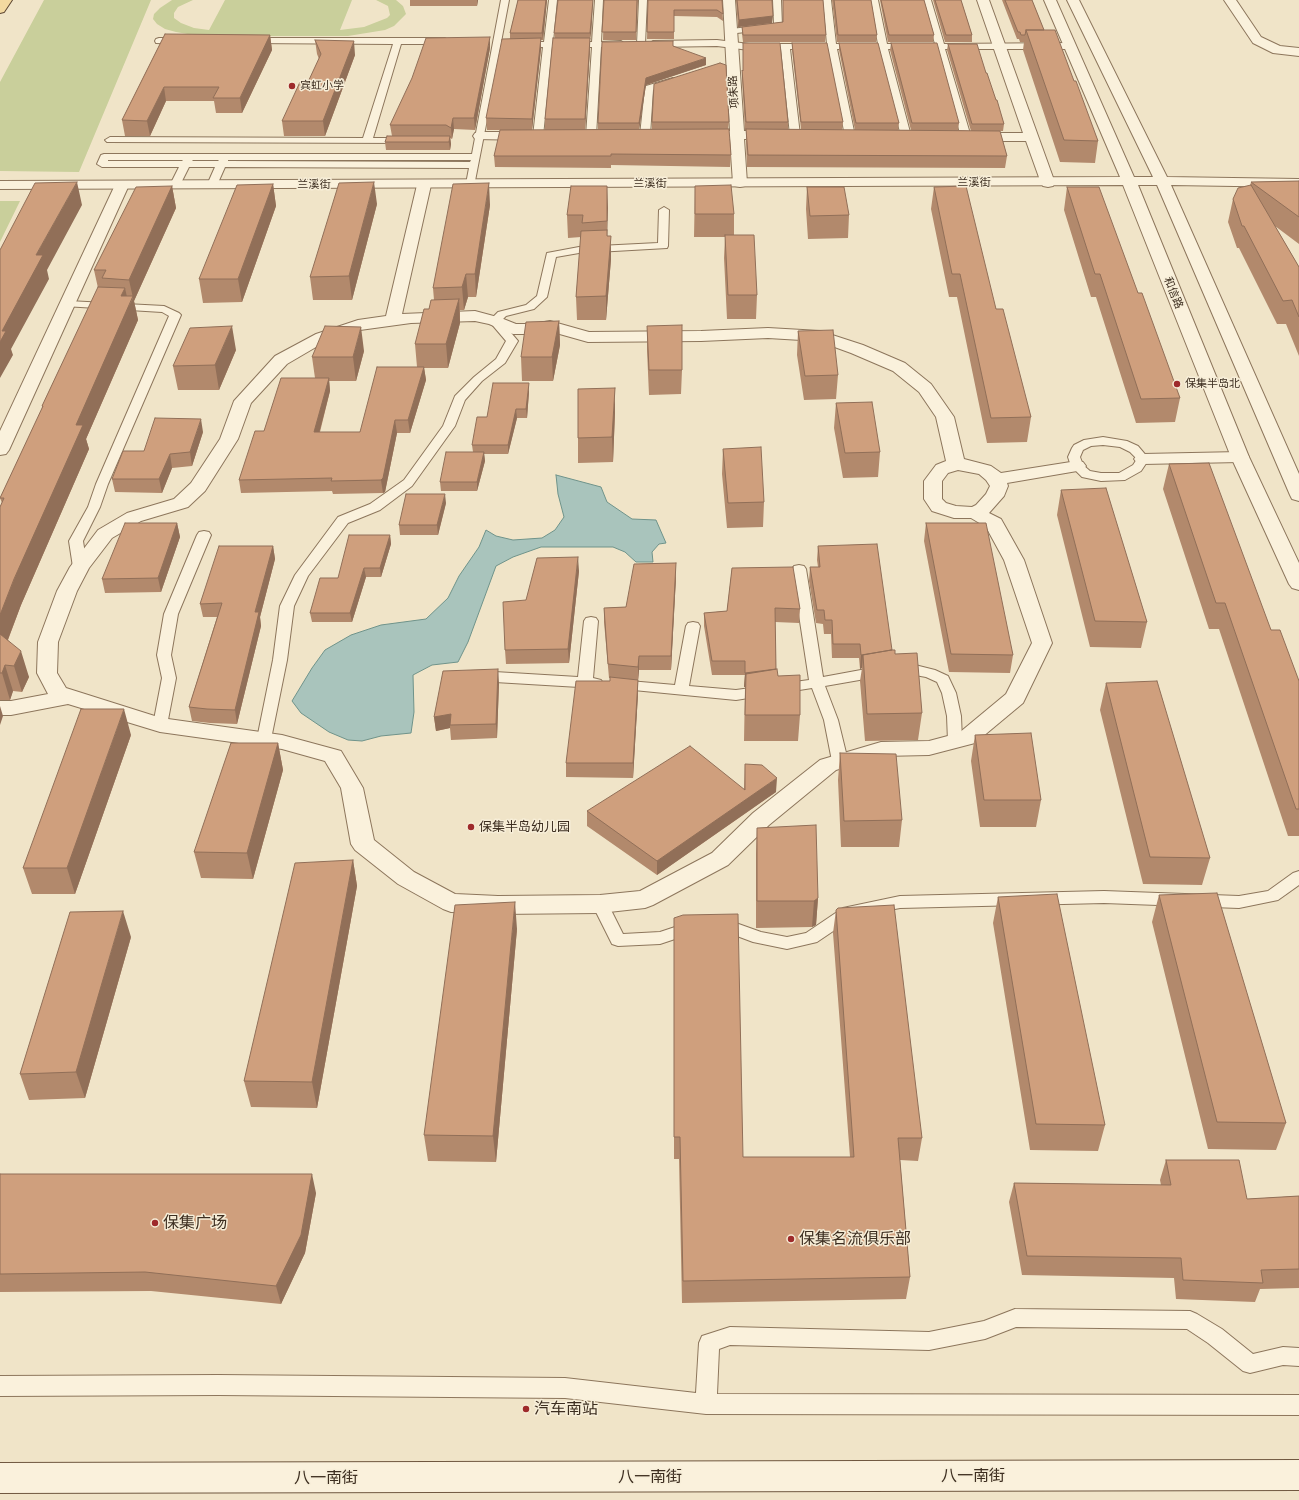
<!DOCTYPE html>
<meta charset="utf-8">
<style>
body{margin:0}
canvas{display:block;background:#f0e4c8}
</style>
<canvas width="1299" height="1500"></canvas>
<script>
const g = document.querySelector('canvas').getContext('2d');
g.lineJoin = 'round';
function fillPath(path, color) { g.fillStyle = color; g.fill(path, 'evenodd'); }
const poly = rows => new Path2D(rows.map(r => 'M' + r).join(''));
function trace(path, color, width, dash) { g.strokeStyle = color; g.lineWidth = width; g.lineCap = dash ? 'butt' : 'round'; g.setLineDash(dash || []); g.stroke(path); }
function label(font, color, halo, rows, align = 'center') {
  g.font = font + ' "Libre Baskerville","Noto Sans SC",serif'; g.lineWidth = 3; g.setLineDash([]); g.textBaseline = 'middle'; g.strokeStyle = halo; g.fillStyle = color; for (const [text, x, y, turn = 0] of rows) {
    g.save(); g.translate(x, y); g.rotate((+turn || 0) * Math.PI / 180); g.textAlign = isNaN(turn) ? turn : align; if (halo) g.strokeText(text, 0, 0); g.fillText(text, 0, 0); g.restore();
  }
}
const green = poly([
 [44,0,151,0,79,172,0,171,0,82],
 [172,0,193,0,178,7,174,13,174,18,181,23,194,28,209,30,225,0,352,0,340,30,364,27,387,18,390,15,388,6,376,0,396,0,403,6,406,14,394,26,385,30,348,36,199,36,176,32,165,29,157,24,153,19,154,14,160,8],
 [0,201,20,201,0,242]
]);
const water = poly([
 [556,475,601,487,607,502,632,519,656,520,666,543,659,544,652,552,653,562,636,562,625,552,613,547,541,547,513,557,496,566,468,642,458,662,432,665,413,675,414,712,411,733,381,736,362,741,348,740,329,732,301,713,292,701,312,668,325,650,351,635,381,625,426,619,448,598,459,576,479,547,486,530,496,536,513,540,542,538,555,530,564,517,558,494,556,475]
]);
const service = poly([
 [501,0,509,0,501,42,544,42,549,0,557,0,553,42,592,42,595,0,603,0,601,42,621,41,625,44,621,47,601,47,596,136,594,138,588,138,586,136,592,47,552,47,543,136,538,139,533,136,543,47,501,48,474,186,471,187,466,184,469,168,225,167,217,185,212,188,207,185,215,167,189,167,180,185,175,188,170,185,179,167,102,167,97,164,101,155,104,154,472,154,501,0],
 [108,160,183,160,182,161,108,161,108,160],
 [193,160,219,160,218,161,192,161,193,160],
 [228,160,471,160,470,162,228,161,228,160],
 [639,0,647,0,645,44,641,47,637,44,639,0],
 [773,0,781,0,782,26,781,28,728,34,727,32,728,30,731,29,774,24,773,0],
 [823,0,831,0,836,44,878,44,870,0,878,0,887,44,935,44,923,0,931,0,944,44,1070,43,1074,46,1070,49,945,49,971,137,966,140,961,137,937,49,888,49,911,136,906,139,901,136,879,49,837,49,855,136,850,139,845,136,828,49,790,49,800,135,795,138,790,135,781,49,749,50,717,46,653,47,649,44,653,41,717,40,749,44,827,44,823,0],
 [159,38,183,38,187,41,183,44,156,43,155,41,156,39,159,38],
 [251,38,445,38,449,41,445,44,401,44,373,138,405,138,410,141,408,143,107,142,105,140,110,137,363,138,393,44,248,43,247,41,248,39,251,38],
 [673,78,677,81,676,83,653,90,650,135,645,138,642,137,640,135,645,88,646,86,673,78],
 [664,207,669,210,668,246,667,248,579,253,556,257,547,297,534,309,506,316,501,321,518,341,505,363,482,381,465,400,455,426,412,486,380,510,348,523,308,576,294,606,287,660,271,739,269,743,264,744,259,743,257,739,273,660,280,606,295,575,338,517,370,504,404,480,443,426,455,396,474,377,496,359,506,341,489,321,498,312,526,305,537,296,547,253,579,247,658,243,659,210,664,207],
 [68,301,164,306,179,313,181,315,108,484,100,507,83,541,87,567,85,570,80,571,75,570,73,567,69,541,88,507,96,484,169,316,162,312,64,306,63,304,64,302,68,301],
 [1103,437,1127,441,1138,446,1149,459,1141,471,1125,480,1101,481,1082,477,1071,466,1068,457,1072,448,1074,445,1084,440,1103,437],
 [1103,445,1120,447,1130,452,1137,459,1133,465,1119,473,1101,473,1090,471,1083,465,1080,457,1083,450,1091,446,1103,445],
 [204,531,209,532,211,535,178,614,171,655,176,678,167,725,165,728,160,730,155,728,153,725,162,678,157,655,164,614,197,535,199,532,204,531],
 [799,565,804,566,806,569,823,677,888,665,915,665,935,670,948,676,956,693,961,716,962,741,960,745,955,746,950,745,948,741,947,716,942,693,937,682,926,677,915,675,888,675,825,686,838,720,848,761,845,765,840,766,835,765,832,761,824,720,812,688,736,700,613,688,611,685,613,682,618,680,675,685,686,626,688,623,693,622,698,623,700,626,689,686,736,690,809,680,792,569,794,566,799,565],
 [591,617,596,618,598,621,593,678,601,680,603,683,601,686,596,688,478,681,473,679,471,676,473,673,478,671,578,677,584,621,586,618,591,617],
 [1299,871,1299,885,1278,900,1239,908,1104,903,900,908,854,917,817,942,787,949,753,942,713,927,711,923,713,919,719,917,761,932,787,937,806,933,843,908,900,896,1104,891,1239,896,1268,891,1293,873,1299,871],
 [600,898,606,900,623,934,660,932,693,921,699,923,701,927,699,931,660,944,618,946,612,944,592,904,594,900,600,898],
 [1015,1309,1190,1311,1197,1314,1222,1329,1253,1354,1283,1347,1299,1348,1299,1366,1283,1365,1250,1373,1243,1371,1208,1343,1187,1329,1016,1327,985,1339,929,1350,730,1345,719,1349,717,1394,1299,1395,1299,1415,706,1414,565,1398,218,1395,0,1396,0,1376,218,1375,565,1378,696,1393,699,1343,702,1336,730,1327,929,1332,984,1321,1015,1309]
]);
const minor = poly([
 [723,0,735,0,744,131,777,131,782,132,784,135,782,138,777,139,744,139,747,183,745,186,740,187,735,186,733,183,730,139,699,139,694,138,692,135,694,132,699,131,730,131,723,0],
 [977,0,989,0,1055,183,1053,186,1048,187,1043,186,1041,183,1026,141,971,141,966,140,964,137,966,134,971,133,1023,133,977,0],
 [1224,0,1236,0,1261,37,1280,46,1299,48,1299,56,1273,53,1253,43,1224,0],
 [480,132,529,132,534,133,536,136,534,139,529,140,475,139,473,136,475,133,480,132],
 [122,181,127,182,129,185,9,450,6,454,0,455,0,431,115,185,117,182,122,181],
 [424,181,429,182,431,185,402,314,475,311,501,318,516,324,533,324,550,321,589,332,701,331,768,328,820,331,863,345,905,363,931,384,954,417,964,459,991,466,1001,473,1077,461,1083,462,1086,466,1083,470,1007,483,1008,486,1004,496,989,513,1001,519,1024,560,1052,643,1023,703,975,743,929,755,882,756,836,770,769,825,728,865,653,905,645,908,600,913,498,914,451,912,443,909,398,884,355,850,351,844,341,788,325,761,282,749,160,732,68,704,11,715,0,715,0,701,11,701,48,694,37,673,38,642,57,591,70,567,98,530,127,513,174,499,191,483,220,439,234,401,275,356,316,334,358,320,386,316,417,185,419,182,424,181],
 [475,321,489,324,513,334,533,334,549,331,588,342,701,341,768,338,818,341,851,353,893,371,919,392,936,417,946,461,936,465,924,481,924,499,932,511,954,518,971,518,986,527,1004,560,1032,643,1006,694,959,733,929,741,881,742,820,760,753,813,712,853,640,891,600,895,498,896,455,894,414,872,374,840,363,788,341,751,282,735,161,718,66,688,57,673,58,642,77,591,89,568,112,538,141,521,188,507,205,491,238,439,251,403,287,364,328,340,360,330,411,323,475,321],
 [958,470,979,474,986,480,990,486,986,494,976,505,972,507,956,506,946,503,942,499,942,481,948,473,958,470],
 [1240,452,1246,453,1249,457,1246,461,1240,462,1143,464,1137,463,1134,459,1137,455,1143,454,1240,452]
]);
const tertiary = poly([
 [1044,0,1056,0,1134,177,1153,177,1067,0,1079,0,1167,177,1299,179,1299,187,1171,185,1299,474,1299,501,1292,499,1290,495,1157,185,1138,185,1249,457,1299,563,1299,590,1292,588,1289,584,1231,457,1123,185,0,189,0,181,1120,177,1044,0]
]);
const secondary = poly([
 [1299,1460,1299,1490,0,1493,0,1463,1299,1460]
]);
const primary = poly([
 [0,0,12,0,4,12,0,13,0,0]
]);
const wall = poly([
 [410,0,478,0,477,6,410,6],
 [518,0,547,0,543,40,541,40,541,49,532,130,545,130,545,119,555,38,554,33,593,0,590,40,590,48,585,130,598,129,598,123,673,46,706,65,646,85,639,129,652,129,652,122,729,122,728,129,731,155,730,167,611,165,611,168,495,167,494,156,501,130,487,130,486,118,510,38,510,33],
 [604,0,638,0,636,40,603,40],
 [648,0,722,0,723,21,717,17,674,16,674,39,647,39],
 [736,0,772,0,772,23,738,27],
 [832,0,871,0,877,35,876,42,837,42],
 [880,0,924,0,934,35,933,42,888,42],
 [933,0,961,0,972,35,972,42,945,42],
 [1002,0,1032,0,1044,30,1074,81,1098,141,1095,163,1060,162,1023,50,1024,42,1020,42,1019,39,1017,39],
 [782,22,826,35,825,42,743,42,742,34,742,27],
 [165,34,270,35,272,50,242,113,216,113,214,101,166,101,150,136,125,136,122,120],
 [315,40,355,55,325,136,284,136,282,121,308,82,319,59,317,54],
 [792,43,843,122,842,130,855,130,839,50,839,43,899,123,898,130,911,130,890,50,891,43,959,123,958,130,971,131,947,50,948,44,986,73,1004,124,1003,131,1000,131,1007,156,1005,168,747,167,746,141,746,130,745,130,742,78,742,70,788,122,788,129,801,129,792,50],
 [490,48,475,130,454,129,452,139,450,138,451,144,450,150,386,150,385,142,392,136,390,125],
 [1299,181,1299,244,1275,226,1299,267,1299,356,1286,324,1277,324,1239,248,1237,248,1228,222,1233,199,1250,186,1251,182],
 [273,184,276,206,242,302,203,303,199,279],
 [172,186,176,208,134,301,138,320,86,439,89,449,21,605,8,640,29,677,22,692,13,691,10,700,0,700,0,507,2,503,0,498,42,409,42,406,98,288,94,270],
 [607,186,607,236,611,259,606,320,577,320,576,297,581,237,568,238,567,215],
 [695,186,734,214,734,235,757,295,756,319,727,319,724,258,725,237,694,237],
 [807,187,849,215,848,238,808,239,806,209],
 [934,187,996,309,1031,417,1027,442,987,443,957,297,949,297,931,209],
 [1067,187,1138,293,1180,398,1175,422,1136,423,1096,297,1091,297,1064,210],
 [377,204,352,300,313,300,310,277],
 [490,205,476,297,468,297,464,310,460,310,460,323,448,368,424,368,426,380,410,433,397,433,385,492,383,493,333,494,332,491,241,493,239,480,264,431,315,378,312,357,364,351,356,381,329,381,330,391,320,432,360,432,417,367,415,344,429,309,434,300,433,288],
 [559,321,560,345,553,381,522,381,521,357],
 [647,326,682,370,681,394,649,395,647,350],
 [798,331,838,375,836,399,804,400,797,355],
 [236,350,219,390,178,390,173,366],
 [529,392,527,418,517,418,508,454,484,454,485,461,477,491,441,491,440,482,473,452,472,445,487,417],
 [836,403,880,452,878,477,843,478,834,428],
 [615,412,613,462,578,463,578,438],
 [203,432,192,466,172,468,162,493,115,492,112,479,144,451],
 [723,449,764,502,763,527,727,528,722,474],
 [1169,464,1271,630,1299,681,1299,836,1288,836,1219,629,1209,629,1163,489],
 [1061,490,1147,622,1141,648,1090,647,1057,515],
 [446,503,438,535,400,535,399,525],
 [177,523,180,537,161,592,105,593,102,579],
 [926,523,1013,655,1010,673,949,672,924,541],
 [390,535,391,544,381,577,366,577,352,622,312,622,310,613,338,578],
 [273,546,275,559,260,617,261,626,237,724,210,723,192,721,189,707,217,617,203,617,200,604],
 [818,546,892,650,895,654,922,713,918,740,865,741,860,681,862,668,860,669,859,658,832,658,831,634,824,634,823,624,816,623,809,581,810,567,818,567,817,560],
 [732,568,800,609,799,623,775,622,776,669,778,676,800,715,798,741,744,741,745,687,744,687,745,675,712,675,704,626,704,613,727,611],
 [579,571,569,663,506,664,505,650,526,600],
 [676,577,671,670,639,670,638,681,638,694,633,778,566,777,566,763,610,681,610,678,609,678,604,622,604,608,626,607],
 [499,683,497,738,451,740,450,728,436,731,434,717],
 [1106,683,1210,858,1202,885,1143,884,1100,710],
 [131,735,75,894,32,894,23,868],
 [975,735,1041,800,1036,827,980,827,971,761],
 [278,743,283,770,253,879,201,878,194,852],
 [840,753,902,820,899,847,841,847,838,780],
 [745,764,776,792,657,875,587,826,587,811,744,789],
 [757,828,818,898,816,925,812,927,756,928,756,854],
 [353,860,357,886,317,1108,251,1107,244,1081],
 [1159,895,1286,1123,1276,1150,1208,1149,1152,922],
 [998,897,1105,1125,1098,1151,1030,1150,993,923],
 [836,910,922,1138,918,1161,900,1160,910,1277,906,1299,682,1303,679,1159,674,1159,674,918,743,1157,850,1157,833,933],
 [517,929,496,1162,428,1161,424,1135],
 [131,937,85,1098,29,1100,20,1074],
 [1166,1160,1247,1199,1299,1196,1299,1288,1260,1289,1255,1302,1176,1299,1174,1278,1022,1275,1009,1202,1014,1183,1161,1185,1160,1180],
 [0,1174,316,1193,305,1253,281,1304,151,1291,0,1292]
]);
const shadedWall = poly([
 [477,0,478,0,477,6],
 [546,0,547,0,543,40,542,33],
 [593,0,591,40,590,33],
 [773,16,772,23,738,27,739,20],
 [270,35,272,50,242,113,240,98],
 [490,37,490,48,475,130,474,118],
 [541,38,541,49,532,130,532,119],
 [590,38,590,48,585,130,585,119],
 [354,41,355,55,325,136,323,121],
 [706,58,706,65,646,85,639,130,639,123,646,78],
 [164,87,166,101,150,136,147,121],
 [453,118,454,129,452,139,451,128],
 [450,136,451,144,450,150,449,142],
 [77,182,82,205,47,270,49,279,11,349,13,355,0,378,0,342,2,331,36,255],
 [374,182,377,204,352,300,349,276],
 [489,183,490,205,476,297,475,274],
 [273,184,276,206,242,302,238,279],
 [172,186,176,208,134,301,138,320,86,439,89,449,21,605,2,655,0,648,0,615,76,425,121,296,125,288,129,306,133,298,129,280],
 [607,186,608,208,607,244],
 [611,236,611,259,606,320,606,296],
 [466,274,468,297,464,310,462,287],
 [459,299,460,323,448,368,446,344],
 [559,321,560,345,553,381,552,357],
 [232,326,236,350,219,390,215,365],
 [361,327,364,351,356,381,353,357],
 [424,367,426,380,410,433,408,420],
 [329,378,330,391,316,445,314,432],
 [529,383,529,392,527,418,526,409],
 [615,388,615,412,613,462,612,437],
 [516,409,517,418,508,454,508,445],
 [201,419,203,432,192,466,190,452],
 [395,420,397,433,385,492,383,493,381,480],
 [484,452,485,461,477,491,477,482],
 [170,454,172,468,162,493,159,479],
 [445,494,446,503,438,535,437,525],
 [177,523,180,537,161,592,158,578],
 [390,535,391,544,381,577,380,568],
 [273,546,275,559,260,617,261,626,237,724,235,710,255,612],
 [578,557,579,571,569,663,568,649],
 [676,563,676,577,671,670,671,656],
 [364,568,366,577,352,622,350,613],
 [892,650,890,664,863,655,862,668,860,669,861,655],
 [21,651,29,677,22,692,14,666],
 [639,656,639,670,638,681,638,667],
 [5,665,13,691,10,700,2,673],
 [498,669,499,683,497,738,496,724],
 [776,669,746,674,745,687,744,687,745,673],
 [638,680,638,694,633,778,633,763],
 [0,706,3,716,0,725],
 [124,709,131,735,75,894,67,868],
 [451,714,450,725,450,728,436,731,434,717],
 [278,743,283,770,253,879,247,853],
 [777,778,776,792,657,875,657,861],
 [353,860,357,886,317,1108,312,1082],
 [818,898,816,925,812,927,814,901],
 [515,902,517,929,496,1162,493,1136],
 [123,911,131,937,85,1098,76,1072],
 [312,1174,316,1193,305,1253,281,1304,276,1286]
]);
const building = poly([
 [518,0,546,0,542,33,510,33,518,0],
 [558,0,593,0,590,33,554,33,558,0],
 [604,0,637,0,636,32,602,32,604,0],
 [648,0,722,0,723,14,717,10,674,10,674,32,647,32,648,0],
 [737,0,772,0,773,16,739,20,737,0],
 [783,0,823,0,826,35,743,35,742,27,783,22,783,0],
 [834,0,871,0,877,35,838,35,834,0],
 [881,0,924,0,934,35,889,35,881,0],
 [935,0,961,0,972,35,946,35,935,0],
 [1005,0,1032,0,1044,30,1026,30,1025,35,1021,35,1020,32,1018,32,1005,0],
 [1026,30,1055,30,1074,81,1076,81,1098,141,1064,140,1026,30],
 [165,34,270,35,240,98,213,98,219,87,164,87,147,121,122,120,165,34],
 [490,37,474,118,453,118,451,128,446,125,390,125,412,78,426,38,490,37],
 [541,38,532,119,486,118,502,39,541,38],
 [553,38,590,38,585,119,545,119,553,38],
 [315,40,354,41,323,121,282,121,300,82,308,82,321,54,315,40],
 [673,41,673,46,706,58,646,78,639,123,598,123,602,42,673,41],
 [743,43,780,43,788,122,746,122,742,70,743,71,743,43],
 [792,43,827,43,843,122,801,122,792,43],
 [839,43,878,43,899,123,856,123,839,43],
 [891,43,937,43,959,123,912,123,891,43],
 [948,44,977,44,986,73,987,73,996,100,997,100,1004,124,972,124,948,44],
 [720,63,726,65,729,122,652,122,654,84,720,63],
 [729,129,731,155,611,154,611,156,494,156,500,130,729,129],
 [746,129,1000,131,1007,156,748,155,746,129],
 [387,136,450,136,449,142,385,142,387,136],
 [1299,181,1299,217,1251,182,1299,181],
 [77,182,36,255,43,255,2,331,6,331,0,342,0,250,35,183,77,182],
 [374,182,349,276,310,277,339,183,374,182],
 [489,183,475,274,466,274,462,287,433,288,453,184,489,183],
 [273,184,238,279,199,279,237,185,273,184],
 [731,185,734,214,695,214,695,186,731,185],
 [1251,185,1299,267,1299,317,1292,300,1283,301,1244,226,1242,226,1233,199,1238,188,1251,185],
 [172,186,129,280,102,278,106,270,94,270,136,187,172,186],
 [571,186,607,186,607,221,582,223,583,215,567,215,571,186],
 [966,186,996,309,1003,309,1031,417,991,418,960,274,952,274,934,187,966,186],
 [807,187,844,187,849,215,810,216,807,187],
 [1067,187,1099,187,1138,293,1142,293,1180,398,1141,399,1100,274,1095,274,1067,187],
 [607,230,607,236,611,236,606,296,576,297,581,231,607,230],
 [725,235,754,235,757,295,728,295,725,235],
 [98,287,125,288,121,296,133,296,76,425,83,425,14,579,0,615,0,507,4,498,0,498,43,406,42,406,98,287],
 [459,299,446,344,415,344,424,309,429,309,431,300,459,299],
 [559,321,552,357,521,357,526,322,559,321],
 [682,325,682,370,649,370,647,326,682,325],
 [232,326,215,365,173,366,190,328,232,326],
 [325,326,361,327,353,357,312,357,325,326],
 [833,330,838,375,805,376,798,331,833,330],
 [377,367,424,367,408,420,395,420,383,478,381,480,331,481,332,478,239,480,255,431,264,431,281,378,329,378,314,432,360,432,377,367],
 [493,383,529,383,526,409,516,409,508,445,472,445,477,417,487,417,493,383],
 [615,388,612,437,578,438,578,389,615,388],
 [872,402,880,452,845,453,836,403,872,402],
 [155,418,201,419,190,452,170,454,159,479,112,479,123,451,144,451,155,418],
 [761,447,764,502,728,503,723,449,761,447],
 [446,452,484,452,477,482,440,482,446,452],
 [1209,463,1271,630,1280,630,1299,681,1299,809,1296,809,1225,603,1216,603,1169,464,1209,463],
 [1106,488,1147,622,1095,621,1061,490,1106,488],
 [406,494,445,494,437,525,399,525,406,494],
 [125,523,177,523,158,578,102,579,125,523],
 [926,523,986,523,1013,655,951,654,926,523],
 [349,535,390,535,380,568,364,568,350,613,310,613,320,578,338,578,349,535],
 [877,544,892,650,861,655,860,644,833,644,832,620,825,620,824,610,817,610,810,567,820,567,818,546,877,544],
 [219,546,273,546,255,612,259,612,235,710,207,709,189,707,222,603,200,604,219,546],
 [578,557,568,649,505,650,503,602,526,600,537,558,578,557],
 [676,563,671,656,639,656,638,667,608,664,604,608,626,607,634,564,676,563],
 [793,567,800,609,775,608,776,669,745,673,745,661,712,661,704,613,727,611,732,568,793,567],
 [0,634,21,651,14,666,5,665,2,673,0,673,0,634],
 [891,650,895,650,895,654,917,653,922,713,867,714,863,655,891,650],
 [498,669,496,724,450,725,451,714,434,717,443,671,498,669],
 [777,669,778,676,800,675,800,715,745,715,746,674,777,669],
 [610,677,638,680,633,763,566,763,576,681,610,681,610,677],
 [1157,681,1210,858,1150,857,1106,683,1157,681],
 [81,709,124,709,67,868,23,868,81,709],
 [1031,733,1041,800,984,800,975,735,1031,733],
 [231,743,278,743,247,853,194,852,231,743],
 [690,746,745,790,745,764,762,765,777,778,657,861,587,811,690,746],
 [840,753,896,754,902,820,844,821,840,753],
 [816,825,818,898,814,901,757,901,757,828,816,825],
 [353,860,312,1082,244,1081,295,863,353,860],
 [1217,893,1286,1123,1217,1122,1159,895,1217,893],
 [1057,894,1105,1125,1036,1124,998,897,1057,894],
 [515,902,493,1136,424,1135,455,905,515,902],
 [894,905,922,1138,898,1138,910,1277,683,1281,680,1137,674,1137,674,918,683,915,738,914,743,1157,854,1157,836,910,838,908,894,905],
 [123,911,76,1072,20,1074,70,912,123,911],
 [1166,1160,1239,1160,1247,1199,1299,1196,1299,1269,1261,1270,1263,1283,1183,1280,1181,1258,1027,1256,1014,1183,1171,1185,1166,1160],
 [0,1174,312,1174,301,1235,276,1286,145,1272,0,1274,0,1174]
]);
const markers = [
 [292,86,4,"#9e2a2b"],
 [1177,384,4,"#9e2a2b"],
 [471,827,4,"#9e2a2b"],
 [155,1223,4,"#9e2a2b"],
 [791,1239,4,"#9e2a2b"],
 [526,1409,4,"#9e2a2b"]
];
const farPoinames = [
 ["宾虹小学",300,86],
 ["保集半岛北",1185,384]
];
const farStreetnames = [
 ["项朱路",734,92,-94],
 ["兰溪街",974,183],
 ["兰溪街",650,184],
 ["兰溪街",314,185],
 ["和信路",1173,293,68]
];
const poiNames = [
 ["保集半岛幼儿园",479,827]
];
const nearPoinames = [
 ["保集广场",163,1223],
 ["保集名流俱乐部",799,1239],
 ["汽车南站",534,1409]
];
const nearStreetnames = [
 ["八一南街",973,1476],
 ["八一南街",650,1477],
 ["八一南街",326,1478]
];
fillPath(green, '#c9cf9b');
fillPath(water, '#a9c4bc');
trace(water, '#6f938a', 1);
trace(service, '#8d765c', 2);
trace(minor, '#8d765c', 2);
trace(tertiary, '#8d765c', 2);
trace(secondary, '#6f573f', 2);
trace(primary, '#5b4430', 2);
fillPath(service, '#faf1dc');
fillPath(minor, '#faf1dc');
fillPath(tertiary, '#faf1dc');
fillPath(secondary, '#faf1dc');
fillPath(primary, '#f3d9a0');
fillPath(wall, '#b2896c');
fillPath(shadedWall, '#916f58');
fillPath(building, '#cf9f7d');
trace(building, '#916f58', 1);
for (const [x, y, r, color] of markers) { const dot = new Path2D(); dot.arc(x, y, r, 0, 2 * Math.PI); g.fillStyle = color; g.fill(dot); trace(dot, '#f7eed8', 1.5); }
label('11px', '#3d2e20', '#f7eed8', farPoinames, 'left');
label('11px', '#3d2e20', '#f7eed8', farStreetnames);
label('13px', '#3d2e20', '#f7eed8', poiNames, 'left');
label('16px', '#3d2e20', '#f7eed8', nearPoinames, 'left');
label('16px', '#3d2e20', '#f7eed8', nearStreetnames);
</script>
